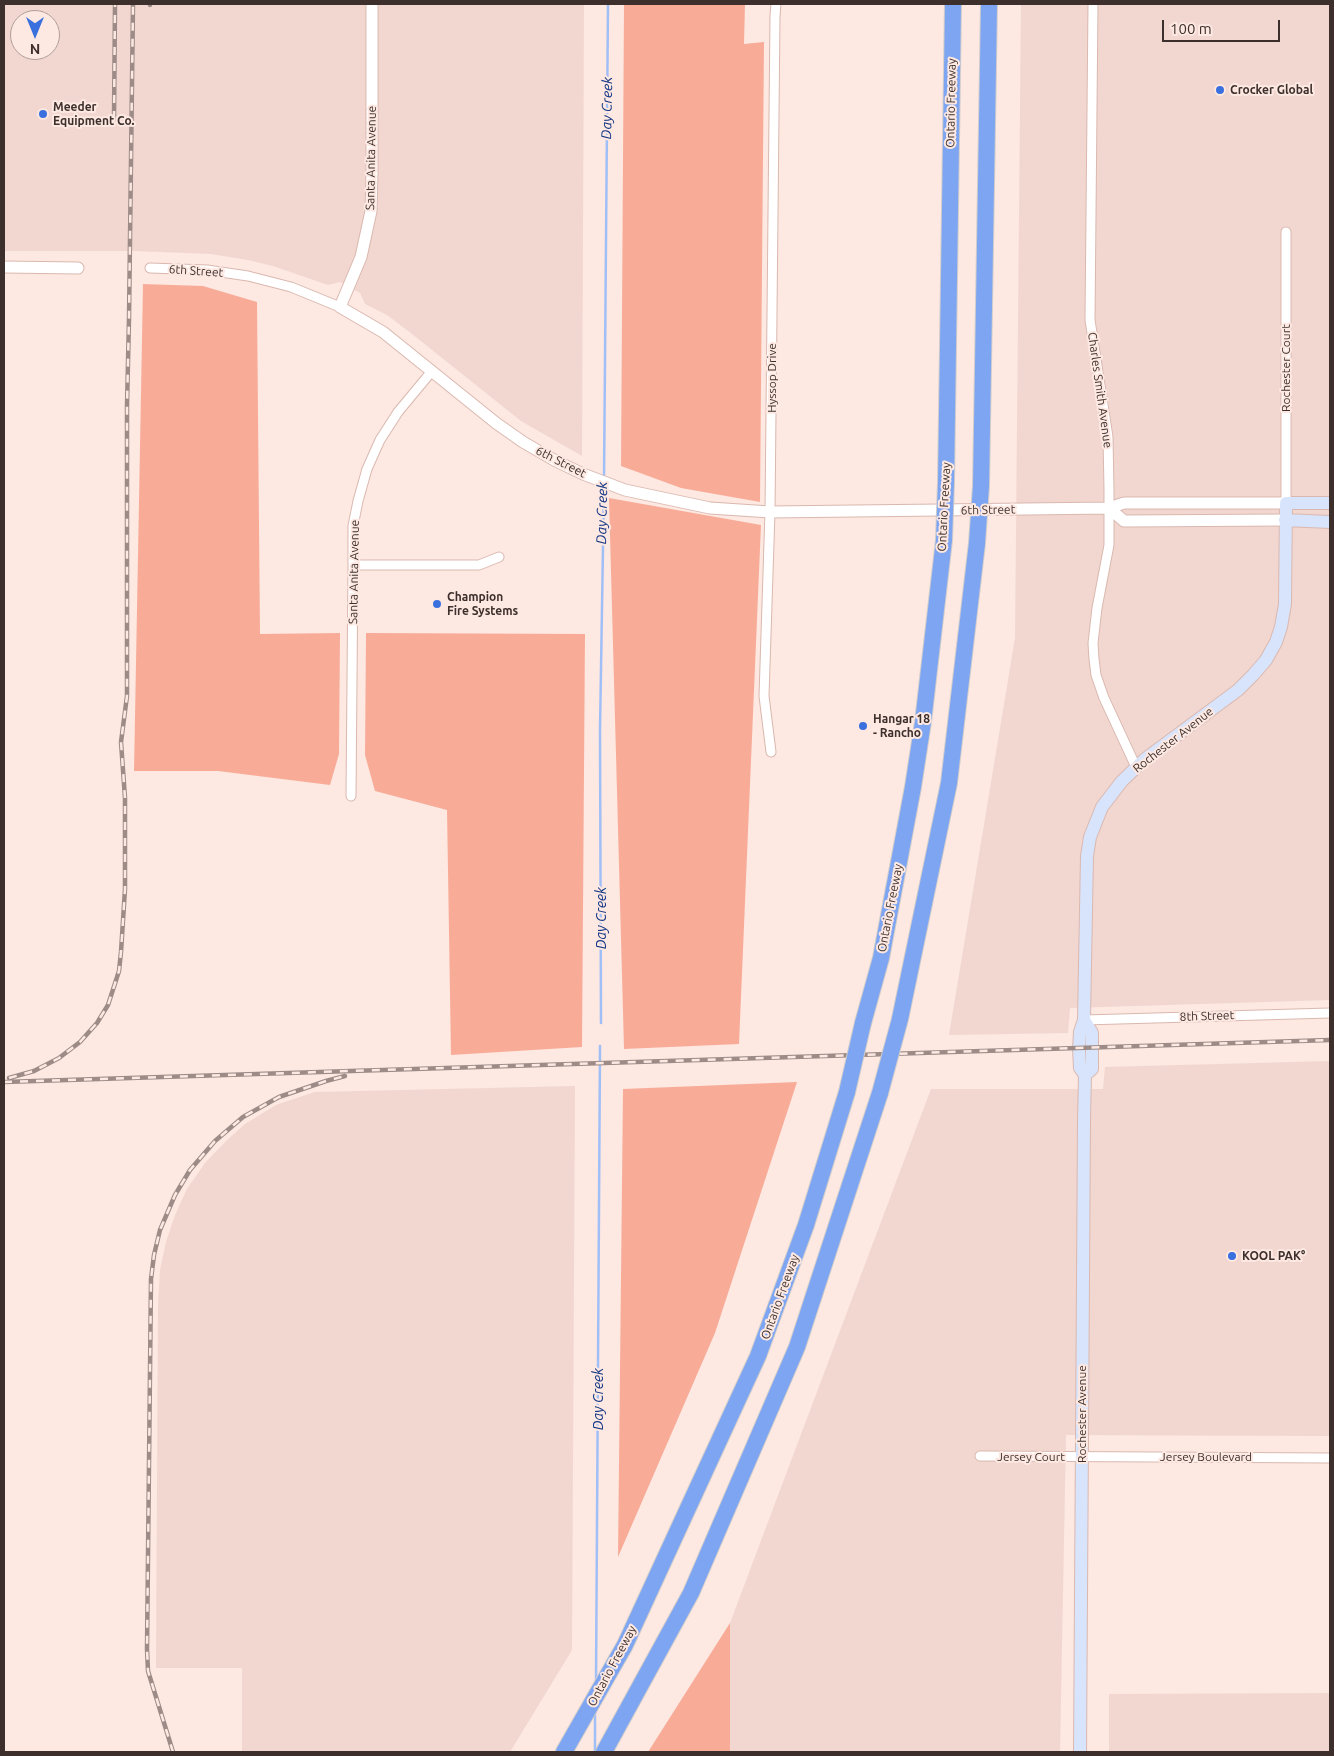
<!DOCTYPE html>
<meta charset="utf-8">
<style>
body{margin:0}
#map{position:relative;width:1334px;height:1756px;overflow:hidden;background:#fde8e2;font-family:Ubuntu,sans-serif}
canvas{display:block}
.frame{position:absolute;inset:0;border:5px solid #3d302c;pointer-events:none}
.north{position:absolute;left:10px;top:10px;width:50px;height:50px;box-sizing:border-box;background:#fde8e2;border:1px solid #b09e99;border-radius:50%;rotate:180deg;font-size:14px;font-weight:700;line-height:20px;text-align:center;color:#3d302c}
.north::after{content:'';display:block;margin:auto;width:18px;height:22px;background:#3a6fde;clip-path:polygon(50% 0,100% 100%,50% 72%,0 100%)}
.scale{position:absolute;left:1162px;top:20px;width:118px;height:22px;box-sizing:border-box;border:2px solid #3d302c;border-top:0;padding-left:6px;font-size:15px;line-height:18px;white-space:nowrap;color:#3d302c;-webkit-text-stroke:4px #fde8e2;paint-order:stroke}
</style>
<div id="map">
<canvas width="1334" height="1756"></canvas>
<div class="frame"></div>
<div class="north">N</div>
<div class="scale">100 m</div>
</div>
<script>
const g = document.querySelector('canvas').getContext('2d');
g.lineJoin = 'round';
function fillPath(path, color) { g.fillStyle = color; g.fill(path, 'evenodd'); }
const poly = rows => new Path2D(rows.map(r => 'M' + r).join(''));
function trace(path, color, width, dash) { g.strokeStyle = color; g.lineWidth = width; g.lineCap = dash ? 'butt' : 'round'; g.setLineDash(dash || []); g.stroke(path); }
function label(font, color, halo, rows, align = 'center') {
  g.font = font + ' Ubuntu,sans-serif'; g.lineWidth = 4; g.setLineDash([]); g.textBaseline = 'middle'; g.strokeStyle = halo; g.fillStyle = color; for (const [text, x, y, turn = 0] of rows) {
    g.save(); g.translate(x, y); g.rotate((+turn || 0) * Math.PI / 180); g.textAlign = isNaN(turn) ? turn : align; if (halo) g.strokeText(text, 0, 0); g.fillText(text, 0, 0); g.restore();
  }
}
const built = poly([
 [4,4,584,4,582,456,521,421,412,334,387,315,365,304,360,293,340,282,328,285,273,266,248,260,211,254,135,251,4,251],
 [20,20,50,20,50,50,20,50],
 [1021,4,1330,4,1330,1000,1070,1008,1068,1033,949,1035,1015,638],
 [1330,1061,1330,1436,1066,1435,1060,1752,730,1752,730,1623,931,1089,1103,1089,1105,1067],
 [575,1086,572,1650,510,1752,242,1752,242,1668,156,1668,158,1305,160,1270,166,1242,175,1215,187,1189,205,1163,226,1141,245,1124,276,1105,315,1092],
 [1330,1693,1330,1752,1109,1752,1109,1694]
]);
const green = poly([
 [624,4,745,4,744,44,764,42,760,502,681,488,621,466],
 [143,284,203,286,257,302,260,634,340,633,339,754,330,785,218,771,134,771],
 [609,498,761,525,739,1044,624,1049],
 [366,633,585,634,582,1047,451,1055,447,810,375,791,365,755],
 [797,1082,715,1333,618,1557,623,1089],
 [730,1623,730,1752,648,1752]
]);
const stream = poly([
 [604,479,608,4],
 [601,1023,600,730,604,485],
 [596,1683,600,1046],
 [595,1752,595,1711]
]);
const minor = poly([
 [1093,4,1090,320,1108,437,1109,490,1109,545,1097,608,1093,643,1094,659,1096,675,1104,698,1136,767],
 [150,268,207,270,248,276,291,287,340,307],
 [1286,503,1286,232],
 [353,565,479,565,499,557],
 [771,752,764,696,770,512,775,16,776,4],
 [351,796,353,565,353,526,358,501,367,469,380,440,398,412,432,371],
 [1084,1020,1330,1013],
 [980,1456,1330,1458]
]);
const tertiary = poly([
 [372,4,372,173,371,211,361,257,340,307,383,332,496,423,523,442,554,460,583,474,625,490,710,508,770,512,1109,508,1124,503,1286,503],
 [4,267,78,268],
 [1109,508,1124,521,1285,520]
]);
const secondary = poly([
 [1285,520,1330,522],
 [1084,1020,1092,1033,1092,1069,1085,1075],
 [1080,1752,1084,1120,1085,1075,1080,1068,1079,1049,1080,1032,1084,1020,1087,856,1090,837,1102,807,1122,781,1145,759,1238,690,1253,675,1266,660,1276,642,1281,627,1285,604,1286,503,1330,503]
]);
const motorway = poly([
 [946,482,953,4],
 [981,486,989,4],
 [900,1019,949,783,977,543],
 [863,1023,881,958,913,787,923,722,944,540],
 [564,1752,625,1645,758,1356,806,1225,847,1092],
 [604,1752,691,1593,797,1347,880,1093]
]);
const rail = poly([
 [150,5,150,4],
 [114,119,115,4],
 [9,1078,34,1071,59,1058,80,1042,97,1023,108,1005,119,971,121,952,125,889,125,798,121,742,127,696,127,406,129,318,133,4],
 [4,1082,1330,1040],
 [173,1752,148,1671,147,1649,151,1279,154,1255,160,1230,175,1195,190,1170,215,1141,243,1117,279,1097,326,1081,345,1076]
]);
const motorwayBridge = poly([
 [944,540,946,482],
 [977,543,981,486],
 [847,1092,863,1023],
 [880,1093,900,1019]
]);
const markers = [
 [1220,90,5,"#3a6fde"],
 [43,114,5,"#3a6fde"],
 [437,604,5,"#3a6fde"],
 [863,726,5,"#3a6fde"],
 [1232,1256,5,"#3a6fde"]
];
const poiNames = [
 ["Crocker Global",1230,90],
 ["Meeder",53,107],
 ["Equipment Co.",53,121],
 ["Champion",447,597],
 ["Fire Systems",447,611],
 ["Hangar 18",873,719],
 ["- Rancho",873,733],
 ["KOOL PAK°",1242,1256]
];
const streetNames = [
 ["Ontario Freeway",951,103,-89],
 ["Santa Anita Avenue",371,158,-89],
 ["6th Street",196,271,4],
 ["Rochester Court",1286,368,-90],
 ["Hyssop Drive",772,378,-90],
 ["Charles Smith Avenue",1100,390,82],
 ["6th Street",561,462,27],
 ["Ontario Freeway",944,507,-87],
 ["6th Street",988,510,-1],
 ["Santa Anita Avenue",354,572,-89],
 ["Rochester Avenue",1173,740,-38],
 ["Ontario Freeway",890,908,-79],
 ["8th Street",1207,1016,-2],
 ["Ontario Freeway",780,1297,-70],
 ["Rochester Avenue",1082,1414,-90],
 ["Jersey Court",1031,1457],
 ["Jersey Boulevard",1206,1457],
 ["Ontario Freeway",612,1666,-62]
];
const waterNames = [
 ["Day Creek",607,108,-89],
 ["Day Creek",602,513,-89],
 ["Day Creek",601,918,-90],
 ["Day Creek",598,1399,-90]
];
fillPath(built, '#f1d7d0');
fillPath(green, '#f8ac98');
trace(stream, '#a1bff7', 2.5);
trace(minor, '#dab8af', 11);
trace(tertiary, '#dab8af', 13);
trace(secondary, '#dab8af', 14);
trace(motorway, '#d0cdcc', 18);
trace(minor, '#fff', 9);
trace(tertiary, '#fff', 11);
trace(secondary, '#d8e4fb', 12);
trace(motorway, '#7ea5f2', 16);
trace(rail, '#9c8b86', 4.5);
trace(rail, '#fde8e2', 2.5, [8]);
trace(motorwayBridge, '#d0cdcc', 18, []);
trace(motorwayBridge, '#7ea5f2', 16);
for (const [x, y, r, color] of markers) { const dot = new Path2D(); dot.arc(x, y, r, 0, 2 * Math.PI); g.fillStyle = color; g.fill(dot); trace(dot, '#fde8e2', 2); }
label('bold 12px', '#3d302c', '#fde8e2', poiNames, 'left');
label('12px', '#3d302c', '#fde8e2', streetNames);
label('italic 14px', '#133684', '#fde8e2', waterNames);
</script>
